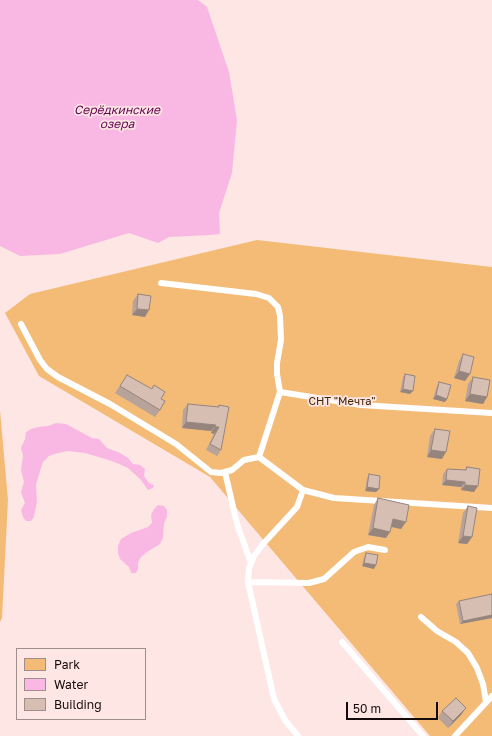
<!DOCTYPE html>
<meta charset="utf-8">
<style>
body{margin:0}
#map{position:relative;width:492px;height:736px;overflow:hidden;background:#fde6e4;font-family:"Golos Text",sans-serif}
canvas{display:block}
.legend{position:absolute;left:16px;top:648px;width:130px;height:72px;box-sizing:border-box;background:#fde6e4;border:1px solid #a08e8d;margin:0;padding:5px 7px;list-style:none;font-size:12px;color:#140b0a}
.legend li{display:flex;align-items:center;gap:8px;height:20px}
.legend b{width:20px;border:1px solid #a08e8d}
.scale{position:absolute;left:346px;top:702px;width:92px;height:18px;box-sizing:border-box;border:2px solid #140b0a;border-top:0;padding-left:5px;font-size:12px;line-height:14px;white-space:nowrap;color:#140b0a;-webkit-text-stroke:3px #fde6e4;paint-order:stroke}
</style>
<div id="map">
<canvas width="492" height="736"></canvas>
<ul class="legend">
<li><b style="height:11px;background:#f4bb77"></b>Park</li>
<li><b style="height:11px;background:#f9b8e3"></b>Water</li>
<li><b style="height:11px;background:#d6beb3"></b>Building</li>
</ul>
<div class="scale">50 m</div>
</div>
<script>
const g = document.querySelector('canvas').getContext('2d');
g.lineJoin = 'round';
function fillPath(path, color) { g.fillStyle = color; g.fill(path, 'evenodd'); }
const poly = rows => new Path2D(rows.map(r => 'M' + r).join(''));
function trace(path, color, width, dash) { g.strokeStyle = color; g.lineWidth = width; g.lineCap = dash ? 'butt' : 'round'; g.setLineDash(dash || []); g.stroke(path); }
function label(font, color, halo, rows, align = 'center') {
  g.font = font + ' "Golos Text",sans-serif'; g.lineWidth = 3.5; g.setLineDash([]); g.textBaseline = 'middle'; g.strokeStyle = halo; g.fillStyle = color; for (const [text, x, y, turn = 0] of rows) {
    g.save(); g.translate(x, y); g.rotate((+turn || 0) * Math.PI / 180); g.textAlign = isNaN(turn) ? turn : align; if (halo) g.strokeText(text, 0, 0); g.fillText(text, 0, 0); g.restore();
  }
}
const green = poly([
 [257,240,492,267,492,736,430,736,210,477,39,376,5,313,30,294],
 [0,410,8,500,2,618,0,622]
]);
const water = poly([
 [0,0,198,0,207,7,229,72,237,120,232,173,219,213,220,234,210,235,169,237,158,243,129,233,60,254,20,256,0,246],
 [56,423,66,424,92,438,99,439,107,448,120,453,128,458,133,464,140,465,145,469,144,476,149,483,154,485,153,488,148,490,141,480,128,468,112,461,85,453,68,451,58,453,49,456,43,462,36,484,37,502,34,517,31,521,26,521,23,517,21,510,25,503,21,492,24,482,21,470,23,456,21,448,25,439,26,432,31,429,38,427,48,426],
 [158,505,164,506,167,510,167,517,164,523,163,538,160,544,147,552,140,558,138,563,138,569,136,573,131,573,129,567,120,559,118,553,118,546,121,539,131,533,148,527,152,523,151,515,154,509]
]);
const service = poly([
 [161,283,256,294,269,298,278,307,280,316,281,340,277,363,277,374,280,392],
 [21,324,40,360,47,369,58,377,110,404,176,444,211,472,221,473,232,470,244,460,259,457],
 [492,413,361,405,280,392,259,457,303,490,334,498,492,508],
 [225,472,237,524,251,563],
 [248,582,309,583,324,579,354,552,368,547,385,550],
 [421,617,437,631,456,642,468,653,477,668,483,684,486,702],
 [342,642,423,736],
 [298,736,285,720,274,699,248,582,249,568,254,556,263,544,297,507,303,490],
 [455,736,492,696]
]);
const wall = poly([
 [138,294,145,317,132,315,133,301],
 [463,354,470,374,465,381,454,378,459,361],
 [405,374,410,394,400,392,403,377],
 [127,375,151,389,154,385,161,399,160,410,155,417,115,393],
 [473,377,487,397,483,404,465,401,468,384],
 [439,382,445,402,433,399,437,386],
 [188,404,218,407,219,405,221,450,217,456,206,450,214,434,211,433,211,431,182,428,183,410],
 [435,429,442,459,427,457,430,436],
 [467,467,474,492,461,490,461,487,442,485,443,474,447,469,464,470],
 [369,474,379,489,376,492,365,491,367,478],
 [378,498,401,529,391,527,386,538,368,535,374,505],
 [468,506,472,537,467,544,458,543,463,513],
 [366,553,374,569,362,566,364,557],
 [492,594,492,618,460,624,456,604,459,601],
 [442,711,461,715,448,728,438,718]
]);
const shadedWall = poly([
 [137,309,149,310,145,317,132,315],
 [459,371,470,374,465,381,454,378],
 [403,389,413,391,410,394,400,392],
 [470,394,487,397,483,404,465,401],
 [436,395,447,399,445,402,433,399],
 [186,422,216,425,211,431,182,428],
 [215,427,219,427,214,434,211,433],
 [431,450,446,452,442,459,427,457],
 [446,480,465,482,461,487,442,485],
 [465,485,478,486,474,492,461,490],
 [367,487,379,489,376,492,365,491],
 [393,519,406,522,401,529,388,526],
 [373,528,390,532,386,538,368,535],
 [463,536,472,537,467,544,458,543],
 [364,563,376,565,374,569,362,566],
 [492,615,492,618,460,624,463,621],
 [466,708,461,715,448,728,453,721]
]);
const building = poly([
 [138,294,151,296,149,310,137,309,138,294],
 [463,354,474,357,470,374,459,371,463,354],
 [405,374,415,376,413,391,403,389,405,374],
 [127,375,152,389,154,385,165,392,161,399,165,401,160,410,120,386,127,375],
 [473,377,490,380,487,397,470,394,473,377],
 [439,382,451,385,447,399,436,395,439,382],
 [188,404,219,407,219,405,229,407,221,450,210,444,219,427,215,427,216,425,186,422,188,404],
 [435,429,450,431,446,452,431,450,435,429],
 [467,467,480,469,478,486,465,485,465,482,446,480,447,469,466,470,467,467],
 [369,474,380,476,379,489,367,487,369,474],
 [378,498,409,505,406,522,393,519,390,532,373,528,378,498],
 [468,506,477,508,472,537,463,536,468,506],
 [366,553,378,555,376,565,364,563,366,553],
 [492,594,492,615,463,621,459,601,492,594],
 [456,698,466,708,453,721,442,711,456,698]
]);
const parkNames = [
 ["СНТ \"Мечта\"",342,402]
];
const waterNames = [
 ["Серёдкинские",117,110],
 ["озера",117,124]
];
fillPath(green, '#f4bb77');
fillPath(water, '#f9b8e3');
trace(service, '#fff', 6);
fillPath(wall, '#b8a39a');
fillPath(shadedWall, '#96857d');
fillPath(building, '#d6beb3');
trace(building, '#96857d', 1);
label('11px', '#3d2504', '#fde6e4', parkNames);
label('italic 12px', '#660551', '#fde6e4', waterNames);
</script>
